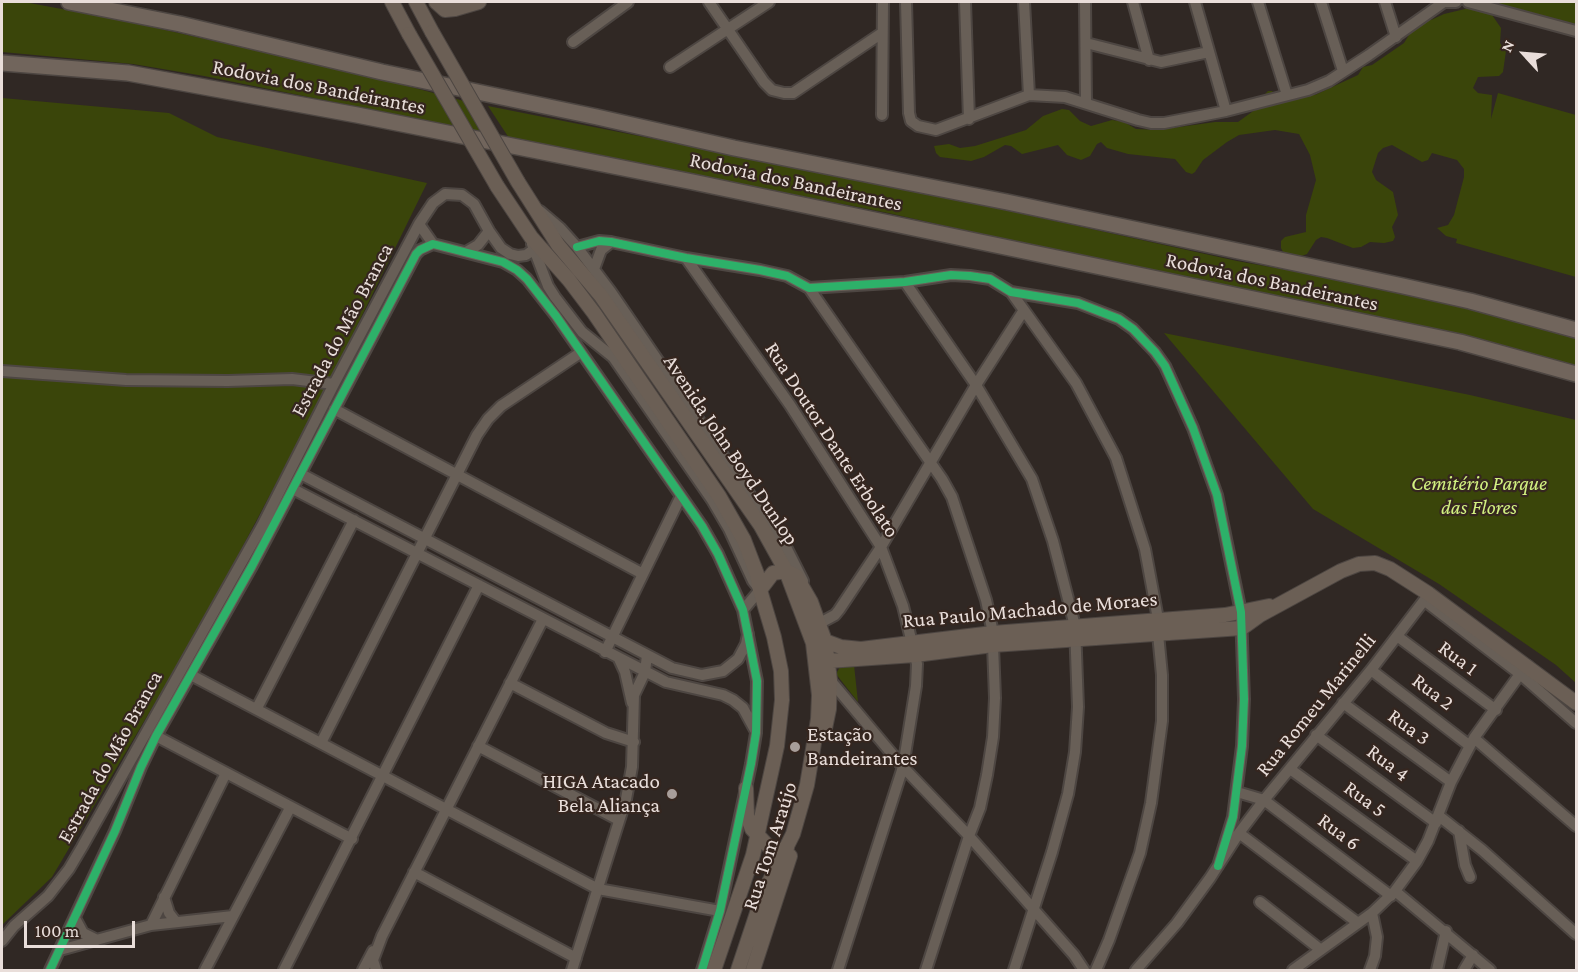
<!DOCTYPE html>
<meta charset="utf-8">
<style>
body{margin:0}
#map{position:relative;width:1578px;height:972px;overflow:hidden;background:#302824;font-family:"Crimson Pro",serif}
canvas{display:block}
.frame{position:absolute;inset:0;border:3px solid #e9deda;pointer-events:none}
.north{position:absolute;left:1494px;top:24px;width:60px;height:60px;-webkit-text-stroke:4px #35261f;paint-order:stroke;rotate:296deg;font-size:16px;font-weight:700;line-height:24px;text-align:center;color:#e9deda}
.north::after{content:'';display:block;margin:auto;width:21px;height:27px;background:#e9deda;clip-path:polygon(50% 0,100% 100%,50% 72%,0 100%)}
.scale{position:absolute;left:24px;top:921px;width:111px;height:27px;box-sizing:border-box;border:3px solid #e9deda;border-top:0;padding-left:8px;font-size:18px;line-height:21px;white-space:nowrap;color:#e9deda;-webkit-text-stroke:4px #35261f;paint-order:stroke}
</style>
<div id="map">
<canvas width="1578" height="972"></canvas>
<div class="frame"></div>
<div class="north">N</div>
<div class="scale">100 m</div>
</div>
<script>
const g = document.querySelector('canvas').getContext('2d');
g.lineJoin = 'round';
function fillPath(path, color) { g.fillStyle = color; g.fill(path, 'evenodd'); }
const poly = rows => new Path2D(rows.map(r => 'M' + r).join(''));
function trace(path, color, width, dash) { g.strokeStyle = color; g.lineWidth = width; g.lineCap = dash ? 'butt' : 'round'; g.setLineDash(dash || []); g.stroke(path); }
function label(font, color, halo, rows, align = 'center') {
  g.font = font + ' "Crimson Pro",serif'; g.lineWidth = 4.5; g.setLineDash([]); g.textBaseline = 'middle'; g.strokeStyle = halo; g.fillStyle = color; for (const [text, x, y, turn = 0] of rows) {
    g.save(); g.translate(x, y); g.rotate((+turn || 0) * Math.PI / 180); g.textAlign = isNaN(turn) ? turn : align; if (halo) g.strokeText(text, 0, 0); g.fillText(text, 0, 0); g.restore();
  }
}
const green = poly([
 [2,2,24,2,121,20,373,77,464,101,483,132,204,76,133,64,2,52],
 [1474,2,1488,2,1490,12,1501,28,1500,43,1506,51,1503,72,1499,76,1478,77,1473,88,1478,93,1492,95,1491,119,1498,93,1576,115,1576,277,1456,243,1457,239,1446,236,1437,228,1448,225,1454,215,1464,177,1464,169,1457,160,1432,153,1428,160,1422,162,1392,145,1383,148,1378,153,1372,172,1376,180,1393,192,1398,215,1392,227,1395,237,1393,241,1384,243,1370,242,1361,247,1353,248,1327,238,1321,237,1316,240,1307,254,1296,258,1284,254,1281,248,1281,241,1285,237,1306,232,1306,215,1316,180,1310,155,1299,134,1275,130,1239,135,1227,142,1203,160,1195,172,1192,174,1186,172,1175,159,1128,154,1107,148,1101,142,1097,144,1090,156,1081,160,1067,155,1058,145,1022,154,1011,146,1005,145,984,157,971,161,940,157,936,153,934,146,949,144,960,148,975,146,1026,130,1043,116,1062,109,1069,110,1080,121,1091,126,1112,120,1124,122,1136,129,1158,130,1215,122,1238,122,1256,109,1262,97,1268,91,1272,91,1281,100,1292,101,1296,99,1303,86,1326,75,1325,79,1312,91,1311,94,1315,95,1358,75,1363,67,1372,65,1404,43,1409,35,1414,19,1425,8,1429,7,1426,17,1431,20,1444,14,1465,9],
 [1492,2,1576,2,1576,24,1519,9],
 [2,98,169,113,217,137,427,183,325,391,201,625,52,877,2,925],
 [488,106,946,197,1237,261,1331,278,1470,309,1576,338,1576,367,888,213,509,138],
 [1164,333,1470,395,1576,420,1576,683,1556,665,1439,584,1313,509],
 [841,665,854,665,858,702,836,674]
]);
const stream = poly([
 [1503,2,1504,2]
]);
const minor = poly([
 [709,2,764,82,772,90,784,93,793,93,882,33],
 [906,2,909,113,911,121,918,126,936,130,1029,95,1065,97,1138,120,1151,123,1164,123,1226,111,1308,90,1329,81,1369,55,1444,2,1456,2],
 [965,2,969,119],
 [1024,2,1029,95],
 [1085,2,1086,103],
 [1133,2,1149,60],
 [1195,2,1226,111],
 [1258,2,1287,95],
 [1321,2,1343,71],
 [1385,2,1396,37],
 [1468,2,1576,31],
 [573,42,628,2],
 [1086,43,1161,62,1209,52],
 [670,67,769,2],
 [882,115,883,2],
 [540,211,560,228,577,247,611,292,787,549,803,581],
 [419,224,433,244],
 [532,244,548,286,555,297,582,332,613,357,712,500,729,529,753,581,760,590,743,610],
 [577,247,599,241,611,242,686,258,760,270,787,276,809,288,905,282,951,275,970,276,990,279,1011,292,1078,303,1119,319,1133,329,1155,352,1165,366,1193,428,1217,495,1241,612,1244,699,1242,746,1233,817,1218,866],
 [466,252,478,245,489,231],
 [686,258,790,405,881,547,903,606,917,664,916,686,903,767,838,970],
 [594,269,601,250,611,242],
 [905,282,976,385,1032,479,1053,541,1075,626,1078,707,1075,752,1068,794,1052,852,1014,970],
 [809,288,942,479,952,497,986,600,993,633],
 [1011,292,1076,383,1116,458,1145,549,1158,619],
 [2,371,126,380,228,381,292,379,334,384],
 [334,409,643,574],
 [301,474,672,668,702,675,723,671,738,659,746,644,748,634],
 [293,489,666,682,723,695,733,700,743,708,755,730],
 [1425,601,1520,674,1576,723],
 [820,623,835,615,839,610,881,547,976,385,1024,310],
 [1397,636,1496,710],
 [605,652,681,496],
 [619,659,625,672,632,703],
 [1371,670,1470,746],
 [191,675,598,889,720,911],
 [830,680,903,767,969,836,1074,955,1084,970],
 [510,683,606,733,634,742],
 [1343,703,1451,782],
 [257,708,354,520],
 [1316,735,1436,823],
 [156,736,352,839],
 [1474,738,1576,826],
 [321,743,477,435,488,419,501,406,580,353],
 [478,746,619,820],
 [1290,769,1417,861],
 [1237,792,1264,800,1391,896],
 [1439,816,1482,850,1576,934],
 [1459,831,1465,865,1470,877],
 [1239,833,1358,923],
 [414,872,576,958],
 [1395,891,1490,970],
 [164,897,169,913,176,922],
 [1260,902,1321,950],
 [75,918,83,933,97,940],
 [151,925,226,773],
 [2,941,14,926,48,896,69,869,82,847,262,526,334,384,419,224,433,203,445,194,462,195,474,204,489,231,501,248,510,254,518,256,526,255,533,250],
 [60,950,151,925,233,916],
 [50,970,115,831,141,767,156,736,252,566,416,254,420,250,433,244,503,262,517,270,527,279,556,316,702,526,718,554,743,610,757,681,756,733,751,764,720,911,702,970],
 [205,970,290,808],
 [284,970,479,585],
 [363,970,373,951],
 [376,970,373,960,382,936,543,619],
 [572,970,626,799,632,767,634,695,645,672,647,655],
 [926,970,969,836,980,808,987,775,993,737,995,698,993,645],
 [1096,970,1109,940,1140,853,1151,803,1162,721,1162,675,1158,634],
 [1136,970,1177,923,1210,878,1239,833,1264,800,1371,670,1429,594],
 [1293,970,1372,913,1395,891,1417,861,1428,841,1451,782,1474,738,1520,674,1528,666],
 [1370,970,1375,956,1377,937,1372,913],
 [1437,970,1446,931],
 [1464,970,1473,955]
]);
const major = poly([
 [392,2,409,34],
 [416,2,432,32],
 [436,2,445,10,455,9,479,2],
 [518,182,558,245,601,296,761,526,786,571,813,643,819,695,818,719,807,785,793,834,764,892,738,970],
 [497,186,531,237,569,280,594,313,719,496,744,540,757,574,760,590,774,637,781,671,782,700,777,746,753,855,714,970],
 [760,590,773,573,786,571,796,576,811,602,825,641,830,680,829,709,824,733],
 [825,641,841,647,861,649,993,633,1225,615,1269,606],
 [828,661,915,655,993,645,1242,628,1260,615,1341,571,1359,564,1375,563,1390,569,1429,594,1576,703],
 [746,788,747,816,752,829,770,848,779,850,787,848],
 [753,970,790,856]
]);
const highway = poly([
 [69,2,180,24,382,72,597,117,734,148,1007,202,1403,286,1470,301,1576,330],
 [2,63,128,73,357,115,693,182,1460,342,1576,374]
]);
const majorBridge = poly([
 [432,32,518,182],
 [409,34,497,186]
]);
const cycleway = poly([
 [577,247,599,241,611,242,686,258,760,270,787,276,809,288,905,282,951,275,970,276,990,279,1011,292,1078,303,1119,319,1133,329,1155,352,1165,366,1193,428,1217,495,1241,612,1244,699,1242,746,1233,817,1218,866],
 [50,970,115,831,141,767,156,736,252,566,416,254,420,250,433,244,503,262,517,270,527,279,556,316,702,526,718,554,743,610,757,681,756,733,751,764,720,911,702,970]
]);
const markers = [
 [795,747,6,"#a89e9a"],
 [672,794,6,"#a89e9a"]
];
const streetNames = [
 ["Rodovia dos Bandeirantes",319,87,11],
 ["Rodovia dos Bandeirantes",796,182,12],
 ["Rodovia dos Bandeirantes",1272,282,12],
 ["Estrada do Mão Branca",342,330,-62],
 ["Rua Doutor Dante Erbolato",832,440,57],
 ["Avenida John Boyd Dunlop",731,450,56],
 ["Rua Paulo Machado de Moraes",1030,610,-5],
 ["Rua 1",1458,658,37],
 ["Rua 2",1433,692,37],
 ["Rua Romeu Marinelli",1316,705,-51],
 ["Rua 3",1409,727,36],
 ["Estrada do Mão Branca",110,757,-61],
 ["Rua 4",1388,763,37],
 ["Rua 5",1365,799,36],
 ["Rua 6",1339,832,37],
 ["Rua Tom Araújo",770,846,-72]
];
const parkNames = [
 ["Cemitério Parque",1479,484],
 ["das Flores",1479,508]
];
const poiNames = [
 ["Estação",807,735],
 ["Bandeirantes",807,759],
 ["HIGA Atacado",660,782,"right"],
 ["Bela Aliança",660,806,"right"]
];
fillPath(green, '#3a450a');
trace(stream, '#174d71', 2);
trace(minor, '#4d4642', 14);
trace(major, '#4d4642', 16);
trace(highway, '#4d4642', 18);
trace(minor, '#685f57', 10);
trace(major, '#6b5f55', 14);
trace(highway, '#71655c', 15);
trace(majorBridge, '#4d4642', 16, []);
trace(majorBridge, '#6b5f55', 14);
trace(cycleway, '#2db169', 8);
for (const [x, y, r, color] of markers) { const dot = new Path2D(); dot.arc(x, y, r, 0, 2 * Math.PI); g.fillStyle = color; g.fill(dot); trace(dot, '#35261f', 2); }
label('21px', '#e9deda', '#35261f', streetNames);
label('italic 21px', '#d2f181', '#35261f', parkNames);
label('21px', '#e9deda', '#35261f', poiNames, 'left');
</script>
